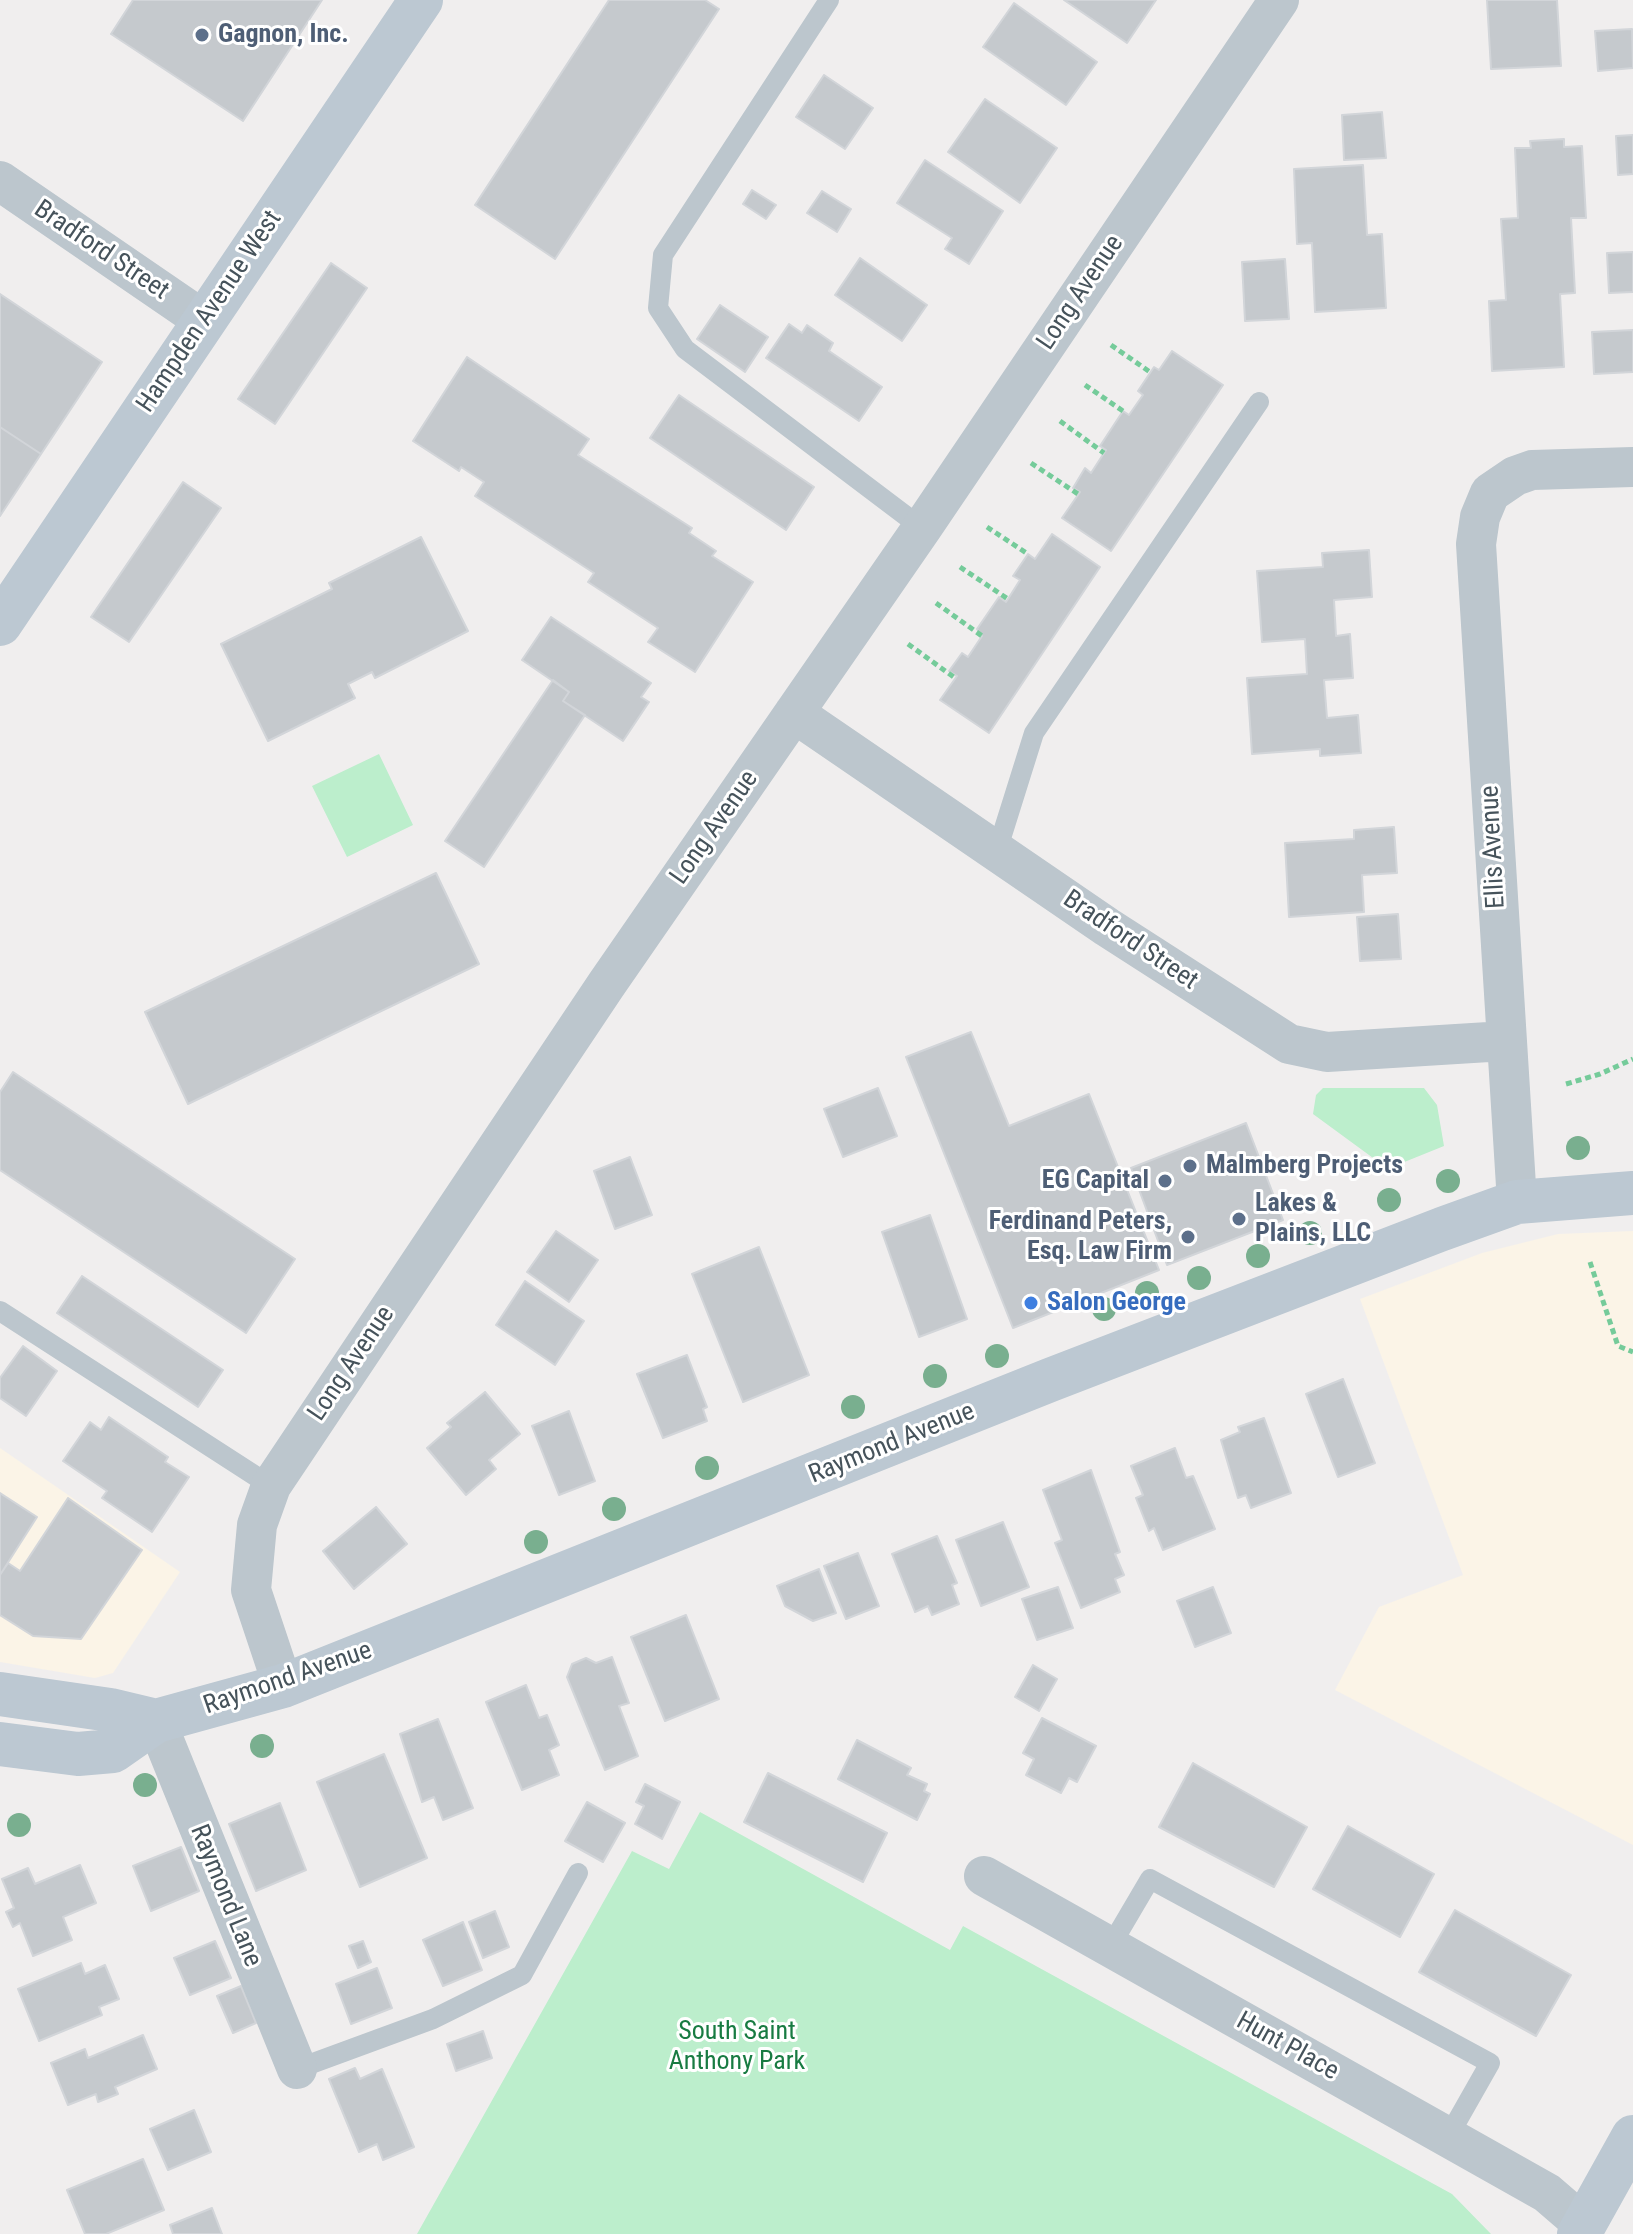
<!DOCTYPE html>
<style>
body{margin:0}
canvas{display:block;background:#f0eeee}
</style>
<canvas width="1633" height="2234"></canvas>
<script>
const g = document.querySelector('canvas').getContext('2d');
g.lineJoin = 'round';
function fillPath(path, color) { g.fillStyle = color; g.fill(path, 'evenodd'); }
const poly = rows => new Path2D(rows.map(r => 'M' + r).join(''));
function trace(path, color, width, dash) { g.strokeStyle = color; g.lineWidth = width; g.lineCap = dash ? 'butt' : 'round'; g.setLineDash(dash || []); g.stroke(path); }
function label(font, color, halo, rows, align = 'center') {
  g.font = font + ' "Roboto Condensed",sans-serif'; g.lineWidth = 6; g.setLineDash([]); g.textBaseline = 'middle'; g.strokeStyle = halo; g.fillStyle = color; for (const [text, x, y, turn = 0] of rows) {
    g.save(); g.translate(x, y); g.rotate((+turn || 0) * Math.PI / 180); g.textAlign = isNaN(turn) ? turn : align; if (halo) g.strokeText(text, 0, 0); g.fillText(text, 0, 0); g.restore();
  }
}
const commercial = poly([
 [1633,1231,1633,1845,1335,1690,1379,1607,1463,1575,1360,1299,1482,1253,1558,1234],
 [0,1448,180,1572,113,1673,95,1678,0,1662]
]);
const green = poly([
 [379,754,413,825,347,857,312,786],
 [1323,1088,1424,1088,1437,1105,1444,1146,1392,1167,1384,1166,1313,1114,1316,1095],
 [700,1812,950,1950,963,1926,1452,2194,1491,2234,417,2234,632,1851,669,1869]
]);
const building = poly([
 [133,0,322,0,243,121,111,34,133,0],
 [609,0,705,0,719,9,555,259,475,205,609,0],
 [1064,0,1156,0,1127,43,1064,0],
 [1487,0,1557,0,1561,66,1491,69,1487,0],
 [1014,3,1097,62,1066,105,983,47,1014,3],
 [1632,29,1633,68,1598,71,1595,31,1632,29],
 [824,75,873,108,845,149,796,117,824,75],
 [985,99,1057,148,1020,203,948,152,985,99],
 [1382,112,1386,158,1344,160,1342,115,1382,112],
 [1633,135,1633,174,1618,175,1616,136,1633,135],
 [1564,139,1564,147,1582,146,1586,218,1571,218,1575,293,1560,294,1564,367,1492,371,1489,301,1506,300,1501,219,1518,218,1515,148,1531,148,1530,141,1564,139],
 [925,160,1003,211,969,264,945,249,952,238,897,203,925,160],
 [1363,165,1367,235,1382,234,1386,308,1315,312,1312,243,1297,244,1294,169,1363,165],
 [752,190,776,205,766,219,743,204,752,190],
 [822,191,851,209,837,232,807,213,822,191],
 [1633,252,1633,292,1609,293,1607,253,1633,252],
 [860,258,927,305,902,341,835,295,860,258],
 [1285,259,1289,319,1245,321,1242,262,1285,259],
 [331,263,367,288,275,424,238,399,331,263],
 [0,294,102,362,41,454,0,427,0,294],
 [720,305,768,337,745,372,697,339,720,305],
 [789,324,802,333,807,325,833,343,829,351,882,387,859,421,766,358,789,324],
 [1633,330,1633,372,1594,374,1592,332,1633,330],
 [1172,351,1223,385,1111,551,1062,518,1080,492,1073,488,1085,468,1091,473,1106,450,1100,446,1123,411,1129,415,1143,395,1138,391,1154,367,1159,370,1172,351],
 [467,357,589,439,578,455,692,528,689,533,716,551,712,556,753,582,695,672,648,642,658,628,588,582,594,573,475,496,484,482,461,467,459,471,413,441,467,357],
 [679,395,814,487,786,530,650,438,679,395],
 [0,427,41,454,0,516,0,427],
 [183,482,221,508,129,642,91,617,183,482],
 [1052,534,1100,567,989,733,940,700,957,676,949,671,962,653,968,657,982,636,977,629,999,597,1006,602,1008,599,1020,580,1013,576,1028,554,1035,559,1052,534],
 [421,537,468,631,375,678,372,672,348,684,355,698,268,741,221,644,332,589,329,583,421,537],
 [1369,550,1372,597,1334,600,1336,636,1350,634,1353,678,1324,680,1327,718,1358,715,1361,753,1320,756,1320,749,1252,754,1247,678,1307,674,1305,639,1262,642,1257,571,1323,567,1322,553,1369,550],
 [551,617,651,683,641,697,649,702,623,741,563,701,569,692,522,660,551,617],
 [553,680,569,692,563,701,585,715,484,867,445,841,553,680],
 [1394,827,1397,873,1362,875,1364,912,1289,917,1285,843,1354,839,1354,830,1394,827],
 [436,873,479,964,188,1104,145,1012,436,873],
 [1398,914,1401,959,1360,961,1357,917,1398,914],
 [971,1032,1009,1126,1089,1094,1159,1270,1013,1328,906,1057,971,1032],
 [13,1072,295,1259,246,1333,0,1170,0,1092,13,1072],
 [878,1088,897,1136,843,1157,824,1109,878,1088],
 [1246,1123,1283,1220,1167,1265,1131,1168,1246,1123],
 [630,1157,652,1215,615,1229,594,1171,630,1157],
 [930,1215,967,1319,919,1337,882,1232,930,1215],
 [556,1231,598,1260,569,1302,527,1272,556,1231],
 [759,1247,809,1375,743,1402,692,1274,759,1247],
 [82,1276,223,1370,198,1407,57,1313,82,1276],
 [525,1281,584,1321,555,1365,496,1325,525,1281],
 [23,1346,57,1371,26,1416,0,1398,0,1378,23,1346],
 [687,1355,707,1407,703,1409,707,1421,663,1438,637,1374,687,1355],
 [1343,1379,1375,1463,1338,1477,1306,1394,1343,1379],
 [485,1392,520,1434,489,1460,496,1469,466,1495,427,1448,451,1427,447,1423,485,1392],
 [569,1411,595,1481,559,1495,532,1426,569,1411],
 [109,1417,168,1457,165,1462,189,1477,152,1532,102,1498,107,1491,63,1461,90,1422,101,1430,109,1417],
 [1264,1418,1291,1493,1251,1508,1246,1495,1238,1498,1221,1440,1240,1432,1238,1427,1264,1418],
 [1175,1448,1186,1478,1193,1476,1215,1529,1163,1550,1154,1528,1149,1531,1136,1498,1143,1495,1131,1466,1175,1448],
 [1091,1470,1120,1552,1115,1554,1124,1575,1115,1579,1120,1592,1081,1608,1055,1543,1062,1540,1043,1490,1091,1470],
 [0,1493,37,1517,0,1575,0,1493],
 [68,1498,142,1550,81,1639,33,1636,0,1615,0,1575,8,1563,20,1571,68,1498],
 [376,1507,407,1544,354,1589,323,1551,376,1507],
 [1003,1522,1029,1587,981,1606,956,1540,1003,1522],
 [937,1536,957,1583,952,1585,959,1604,932,1615,928,1606,915,1612,892,1554,937,1536],
 [858,1553,879,1606,846,1619,824,1566,858,1553],
 [819,1569,836,1613,813,1621,785,1606,777,1586,819,1569],
 [1058,1587,1073,1628,1037,1640,1022,1599,1058,1587],
 [1213,1587,1231,1633,1195,1647,1177,1601,1213,1587],
 [686,1615,719,1699,665,1721,631,1637,686,1615],
 [612,1657,629,1703,619,1706,638,1756,605,1770,567,1677,572,1664,586,1658,596,1663,612,1657],
 [1033,1665,1057,1679,1039,1711,1015,1697,1033,1665],
 [526,1685,539,1718,547,1715,559,1745,549,1750,559,1775,522,1790,486,1702,526,1685],
 [1042,1718,1096,1746,1077,1782,1069,1778,1061,1793,1026,1775,1034,1759,1023,1753,1042,1718],
 [438,1719,473,1808,443,1820,434,1797,422,1802,400,1734,438,1719],
 [857,1740,911,1768,907,1775,927,1784,924,1791,930,1794,917,1820,838,1779,857,1740],
 [384,1754,427,1858,360,1887,317,1782,384,1754],
 [1193,1763,1307,1827,1274,1887,1159,1827,1193,1763],
 [768,1773,887,1833,863,1882,744,1822,768,1773],
 [645,1784,680,1802,662,1839,635,1824,644,1806,636,1802,645,1784],
 [587,1802,625,1823,603,1862,565,1841,587,1802],
 [280,1803,306,1870,256,1891,229,1824,280,1803],
 [1348,1826,1434,1874,1400,1937,1313,1889,1348,1826],
 [181,1847,199,1891,151,1911,133,1866,181,1847],
 [80,1865,96,1903,63,1917,72,1940,33,1956,20,1923,13,1927,6,1912,14,1908,2,1879,28,1868,35,1884,80,1865],
 [1455,1910,1571,1975,1536,2036,1419,1972,1455,1910],
 [495,1911,509,1947,483,1958,469,1922,495,1911],
 [463,1922,482,1970,443,1986,423,1940,463,1922],
 [215,1941,231,1978,190,1995,174,1958,215,1941],
 [363,1941,371,1962,358,1968,349,1946,363,1941],
 [81,1963,85,1974,105,1965,119,1999,99,2007,102,2015,39,2041,18,1989,81,1963],
 [377,1968,392,2008,351,2024,336,1984,377,1968],
 [241,1986,256,2023,233,2033,217,1996,241,1986],
 [483,2031,492,2058,456,2071,447,2044,483,2031],
 [143,2035,157,2069,115,2087,118,2094,98,2102,96,2094,68,2105,51,2063,85,2049,88,2058,143,2035],
 [355,2068,360,2079,382,2069,414,2147,383,2160,377,2144,359,2152,329,2079,355,2068],
 [194,2110,211,2152,168,2170,150,2129,194,2110],
 [143,2159,164,2210,106,2234,85,2234,67,2190,143,2159],
 [212,2208,222,2234,173,2234,170,2225,212,2208]
]);
const path = poly([
 [1111,345,1150,372],
 [1085,385,1123,411],
 [1060,421,1104,453],
 [1031,463,1078,494],
 [987,527,1028,554],
 [960,567,1008,599],
 [936,603,982,636],
 [908,644,955,678],
 [1566,1084,1600,1074,1633,1059],
 [1590,1262,1618,1346,1633,1352]
]);
const lane = poly([
 [829,0,663,255,658,308,685,349,922,528],
 [997,851,1034,733,1259,402],
 [0,1311,271,1486],
 [1110,1947,1150,1879,1490,2063,1448,2137],
 [297,2069,433,2019,522,1975,578,1873]
]);
const street = poly([
 [0,181,203,320],
 [794,713,1107,927,1289,1044,1327,1052,1505,1041],
 [1517,1202,1476,544,1480,517,1490,493,1515,476,1532,470,1633,467],
 [283,1686,251,1590,257,1525,271,1486,606,985,922,528,1279,0],
 [156,1721,297,2069],
 [984,1876,1547,2193,1584,2225]
]);
const secondary = poly([
 [0,624,421,0],
 [0,1694,110,1710,156,1721],
 [0,1744,78,1754,113,1751,156,1721,283,1686,1050,1380,1442,1229,1517,1202,1633,1193],
 [1579,2234,1633,2137]
]);
const trees = [
 [1578,1148],
 [1448,1181],
 [1389,1200],
 [1310,1233],
 [1258,1256],
 [1199,1278],
 [1147,1293],
 [1104,1309],
 [997,1356],
 [935,1376],
 [853,1407],
 [707,1468],
 [614,1509],
 [536,1542],
 [262,1746],
 [145,1785],
 [19,1825]
];
const markers = [
 [202,35,8,"#5c6f8a"],
 [1190,1166,8,"#5c6f8a"],
 [1165,1181,8,"#5c6f8a"],
 [1239,1219,8,"#5c6f8a"],
 [1188,1237,8,"#5c6f8a"],
 [1031,1303,8,"#3f7fe0"]
];
const serviceNames = [
 ["Gagnon, Inc.",218,35],
 ["Malmberg Projects",1206,1166],
 ["EG Capital",1149,1181,"right"],
 ["Lakes &",1255,1204],
 ["Plains, LLC",1255,1234],
 ["Ferdinand Peters,",1172,1222,"right"],
 ["Esq. Law Firm",1172,1252,"right"]
];
const streetNames = [
 ["Bradford Street",101,251,34],
 ["Long Avenue",1081,293,-56],
 ["Hampden Avenue West",210,312,-56],
 ["Long Avenue",715,828,-55],
 ["Ellis Avenue",1494,847,-93],
 ["Bradford Street",1130,941,34],
 ["Long Avenue",352,1364,-56],
 ["Raymond Avenue",892,1444,-22],
 ["Raymond Avenue",288,1679,-19],
 ["Raymond Lane",225,1896,68],
 ["Hunt Place",1287,2047,29]
];
const shopNames = [
 ["Salon George",1047,1303]
];
const parkNames = [
 ["South Saint",737,2032],
 ["Anthony Park",737,2062]
];
fillPath(commercial, '#fbf4e7');
fillPath(green, '#bceecc');
fillPath(building, '#c5c9cd');
trace(building, '#d2d5d9', 2);
trace(path, '#75cb9a', 5, [6, 4]);
trace(lane, '#bcc6cd', 20);
trace(street, '#bcc6cd', 40);
trace(secondary, '#bcc8d2', 44);
g.fillStyle = '#79af8f';
for (const [x, y] of trees) { g.beginPath(); g.arc(x, y, 12, 0, 2 * Math.PI); g.fill(); }
for (const [x, y, r, color] of markers) { const dot = new Path2D(); dot.arc(x, y, r, 0, 2 * Math.PI); g.fillStyle = color; g.fill(dot); trace(dot, '#fff', 3); }
label('bold 26px', '#4e5e75', '#fff', serviceNames, 'left');
label('26px', '#46535b', '#fff', streetNames);
label('bold 26px', '#366cbe', '#fff', shopNames, 'left');
label('26px', '#187b42', '#fff', parkNames);
</script>
